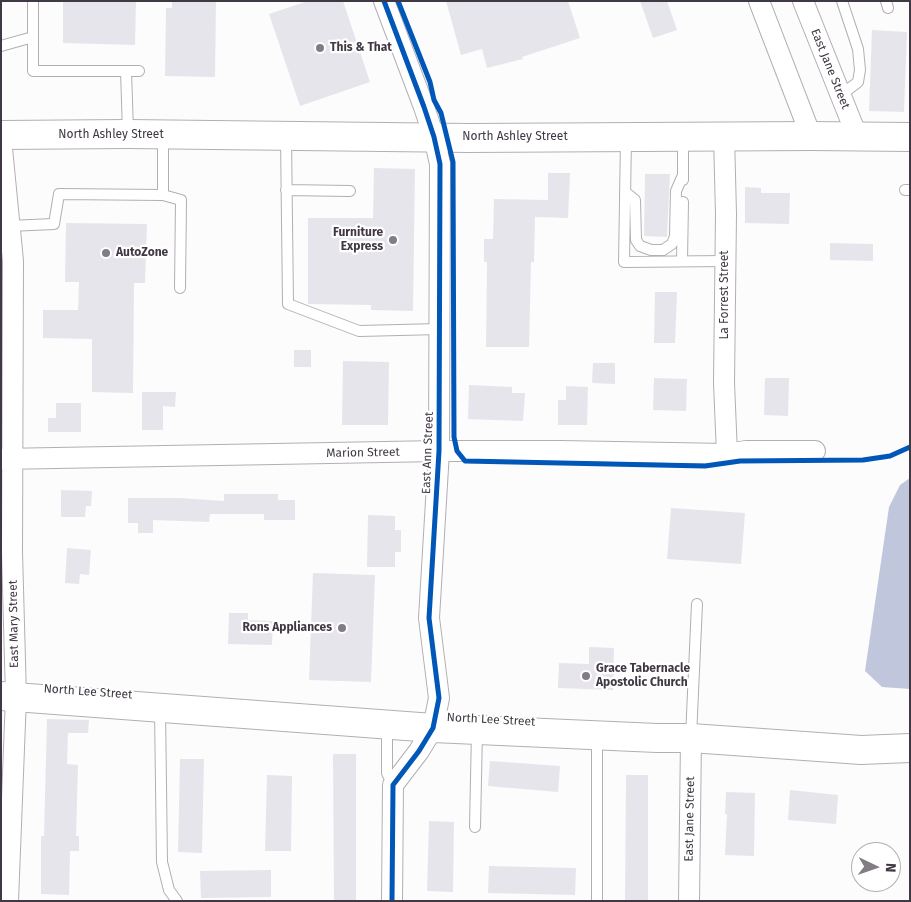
<!DOCTYPE html>
<style>
body{margin:0}
#map{position:relative;width:911px;height:902px;overflow:hidden;background:#fcfcfc;font-family:"Fira Sans",sans-serif}
canvas{display:block}
.frame{position:absolute;inset:0;border:2px solid #403843;pointer-events:none}
.north{position:absolute;left:851px;top:842px;width:50px;height:50px;box-sizing:border-box;background:#fff;border:1px solid #b3afb4;border-radius:50%;rotate:93deg;font-size:14px;font-weight:700;line-height:20px;text-align:center;color:#403843}
.north::after{content:'';display:block;margin:auto;width:18px;height:22px;background:#827d84;clip-path:polygon(50% 0,100% 100%,50% 72%,0 100%)}
</style>
<div id="map">
<canvas width="911" height="902"></canvas>
<div class="frame"></div>
<div class="north">N</div>
</div>
<script>
const g = document.querySelector('canvas').getContext('2d');
g.lineJoin = 'round';
function fillPath(path, color) { g.fillStyle = color; g.fill(path, 'evenodd'); }
const poly = rows => new Path2D(rows.map(r => 'M' + r).join(''));
function trace(path, color, width, dash) { g.strokeStyle = color; g.lineWidth = width; g.lineCap = dash ? 'butt' : 'round'; g.setLineDash(dash || []); g.stroke(path); }
function label(font, color, halo, rows, align = 'center') {
  g.font = font + ' "Fira Sans",sans-serif'; g.lineWidth = 4.5; g.setLineDash([]); g.textBaseline = 'middle'; g.strokeStyle = halo; g.fillStyle = color; for (const [text, x, y, turn = 0] of rows) {
    g.save(); g.translate(x, y); g.rotate((+turn || 0) * Math.PI / 180); g.textAlign = isNaN(turn) ? turn : align; if (halo) g.strokeText(text, 0, 0); g.fillText(text, 0, 0); g.restore();
  }
}
const water = poly([
 [910,478,910,689,882,687,865,671,889,507,900,485]
]);
const building = poly([
 [63,1,136,1,135,45,63,43],
 [172,1,216,1,215,77,165,76,166,8,172,8],
 [308,1,343,1,370,82,300,106,269,14],
 [446,1,568,1,580,38,522,57,523,59,487,68,482,49,461,55],
 [640,1,667,1,677,30,653,38],
 [872,30,907,32,904,112,869,111],
 [374,168,415,169,413,311,371,310,371,305,308,304,308,218,373,218],
 [548,173,570,173,568,218,535,217,534,262,531,262,529,347,486,347,487,262,484,262,484,239,493,239,494,199,548,200],
 [645,174,670,174,667,237,644,236],
 [745,187,761,188,761,193,790,193,789,224,745,223],
 [66,223,147,224,145,283,134,283,133,393,92,392,92,339,43,338,43,310,78,310,79,282,65,282],
 [830,243,873,244,873,261,830,260],
 [655,292,677,292,675,343,654,343],
 [294,350,311,350,311,367,294,367],
 [343,361,389,362,388,425,342,425],
 [593,363,615,363,615,384,592,383],
 [654,378,687,379,686,411,653,410],
 [765,378,789,378,788,416,764,415],
 [469,385,512,387,512,393,525,393,523,421,468,419],
 [566,386,588,387,587,425,558,425,558,400,566,400],
 [142,392,176,392,175,407,163,406,163,430,142,430],
 [56,403,81,403,81,432,48,432,48,418,56,418],
 [61,490,92,491,91,506,86,506,85,517,61,517],
 [224,494,278,494,278,500,295,500,295,520,264,520,264,514,210,514,209,522,153,520,153,533,138,533,138,523,128,523,128,498,180,498,224,501],
 [671,508,745,513,741,564,667,559],
 [368,515,395,516,395,530,401,530,401,552,395,552,395,567,367,567],
 [67,548,91,550,89,575,80,574,79,584,65,583],
 [313,573,375,575,371,682,309,680],
 [229,613,248,613,248,620,273,621,272,645,228,644],
 [589,647,614,648,613,690,558,688,559,663,589,664],
 [47,719,89,720,88,733,68,733,67,764,78,765,76,836,79,836,79,851,70,851,69,895,41,894,41,836,44,836],
 [333,754,356,754,356,901,334,901],
 [180,759,204,759,202,853,178,852],
 [490,761,560,766,558,792,488,786],
 [267,775,292,776,291,851,265,851],
 [626,775,648,775,648,901,625,901],
 [790,790,838,795,836,824,788,820],
 [726,792,755,793,754,856,725,855,727,814,725,814],
 [429,821,454,822,453,892,427,891],
 [489,866,576,868,575,895,488,893],
 [271,870,271,897,201,898,200,871]
]);
const lane = poly([
 [33,1,33,71,139,71],
 [886,1,888,8],
 [1,46,33,37],
 [126,71,128,132],
 [841,95,858,82,860,70,858,49,842,1],
 [286,137,288,304,359,331,440,329],
 [626,138,624,262,725,261],
 [683,180,683,137],
 [286,190,350,191],
 [905,190,910,190],
 [625,192,635,200,636,240,640,246,651,250,663,250,672,244,675,236,676,191,683,175],
 [163,195,181,200,180,288],
 [9,226,54,224,59,194,163,195,163,136],
 [682,261,683,202],
 [160,709,162,862,169,890,177,901],
 [387,725,387,773,393,785],
 [597,736,597,901],
 [691,737,697,604],
 [475,827,477,731]
]);
const street = poly([
 [384,1,424,107,434,137,440,164,439,451,429,618,439,698,433,728,419,751,393,785,392,901],
 [759,1,811,136],
 [803,1,857,136],
 [724,136,726,214,724,383,727,454],
 [1,138,13,261,12,552,16,697,8,901],
 [1,459,439,451,560,451,727,454,746,451,815,451],
 [689,901,691,738]
]);
const secondary = poly([
 [1,696,433,728,657,738,691,738,861,750,910,748]
]);
const primary = poly([
 [1,135,128,134,469,138,811,136,910,137]
]);
const cycleway = poly([
 [384,1,424,107,434,137,440,164,439,451,429,618,439,698,433,728,419,751,393,785,392,901],
 [398,1,430,82,434,100,441,113,453,162,454,437,457,451,465,461,705,466,740,461,863,460,890,456,910,447]
]);
const markers = [
 [320,48,5,"#827d84"],
 [393,240,5,"#827d84"],
 [106,253,5,"#827d84"],
 [342,628,5,"#827d84"],
 [586,676,5,"#827d84"]
];
const poiNames = [
 ["This & That",330,48],
 ["Furniture",383,233,"right"],
 ["Express",383,247,"right"],
 ["AutoZone",116,253],
 ["Rons Appliances",332,628,"right"],
 ["Grace Tabernacle",596,669],
 ["Apostolic Church",596,683]
];
const streetNames = [
 ["East Jane Street",830,69,68],
 ["North Ashley Street",111,135],
 ["North Ashley Street",515,137],
 ["La Forrest Street",725,295,-90],
 ["Marion Street",363,453,-1],
 ["East Ann Street",428,453,-88],
 ["East Mary Street",14,624,-91],
 ["North Lee Street",88,692,4],
 ["North Lee Street",491,720,3],
 ["East Jane Street",690,819,-89]
];
fillPath(water, '#c0c7dd');
fillPath(building, '#e6e5ec');
trace(lane, '#b2afb4', 12);
trace(street, '#b2afb4', 22);
trace(secondary, '#b2afb4', 30);
trace(primary, '#b2afb4', 30);
trace(lane, '#fff', 10);
trace(street, '#fff', 20);
trace(secondary, '#fff', 28);
trace(primary, '#fff', 28);
trace(cycleway, '#0057b8', 5);
for (const [x, y, r, color] of markers) { const dot = new Path2D(); dot.arc(x, y, r, 0, 2 * Math.PI); g.fillStyle = color; g.fill(dot); trace(dot, '#fff', 2); }
label('bold 12px', '#403843', '#fff', poiNames, 'left');
label('12px', '#403843', '#fff', streetNames);
</script>
